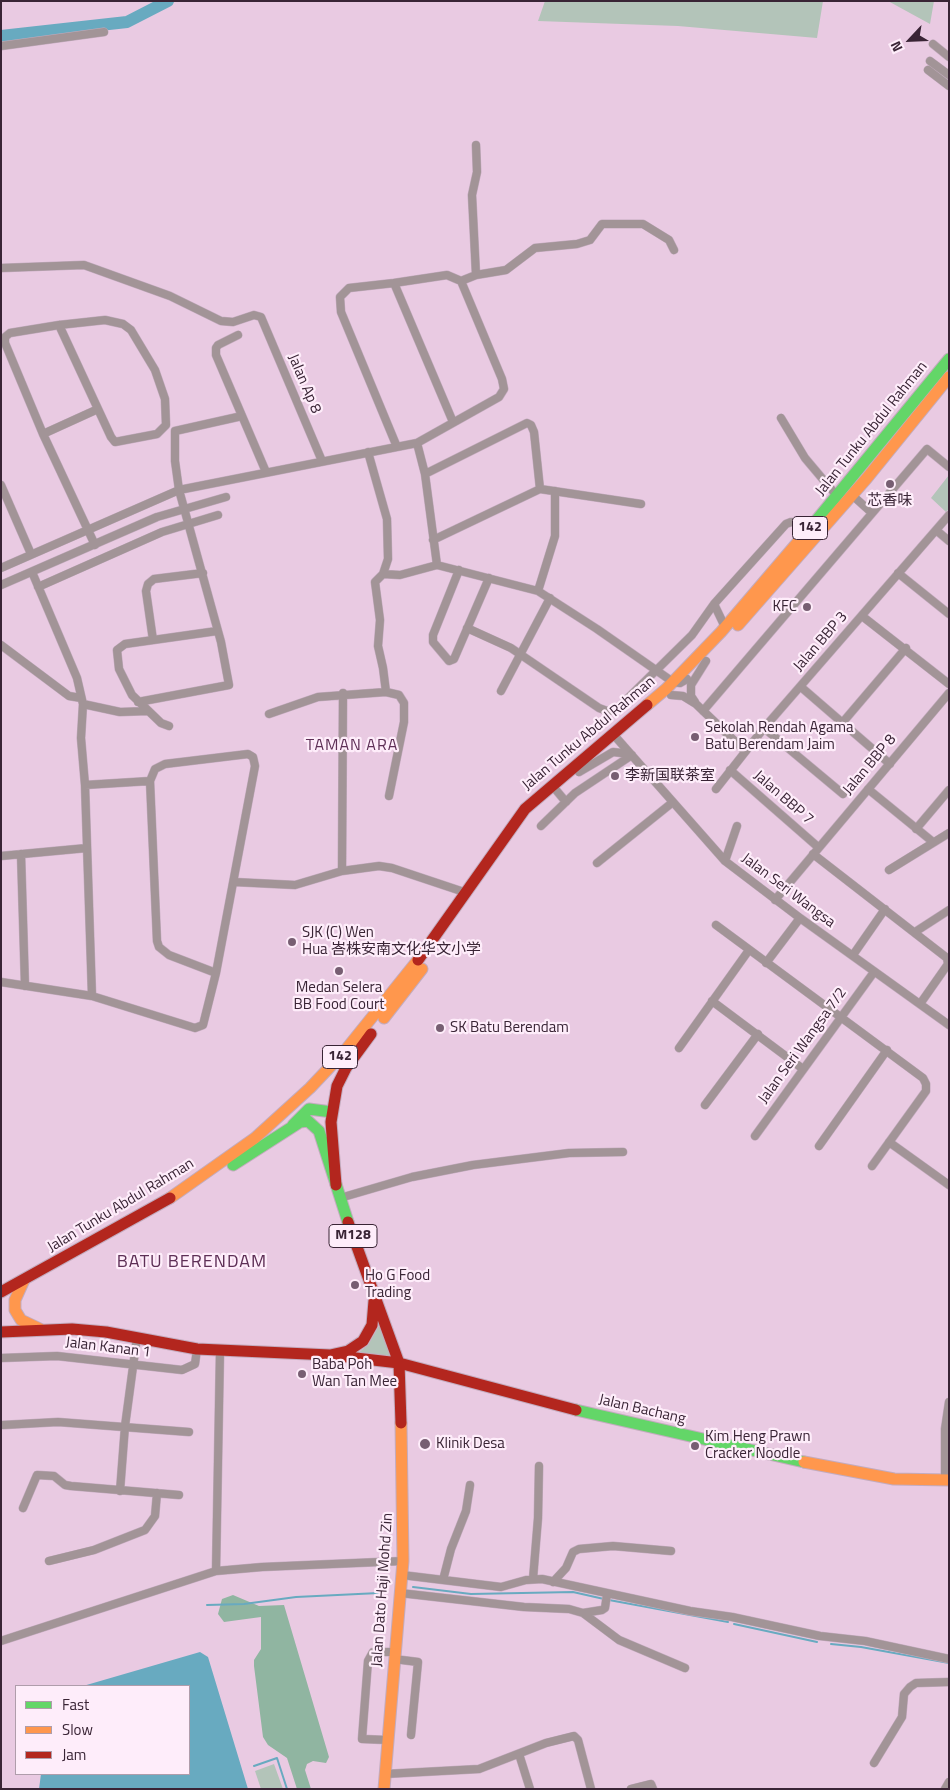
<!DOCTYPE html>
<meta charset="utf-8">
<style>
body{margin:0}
#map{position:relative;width:950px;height:1790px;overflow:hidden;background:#e9cae2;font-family:"Titillium Web",sans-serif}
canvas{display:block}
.frame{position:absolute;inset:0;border:2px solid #392435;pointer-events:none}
.legend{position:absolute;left:15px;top:1685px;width:175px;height:90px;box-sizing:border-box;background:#feedfa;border:1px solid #af9dab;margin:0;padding:6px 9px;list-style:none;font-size:15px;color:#392435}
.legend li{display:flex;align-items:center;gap:10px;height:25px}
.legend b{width:25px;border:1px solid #af9dab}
.north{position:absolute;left:885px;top:15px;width:50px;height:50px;-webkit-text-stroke:4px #feedfa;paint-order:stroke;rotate:245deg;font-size:14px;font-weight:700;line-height:20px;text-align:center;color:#392435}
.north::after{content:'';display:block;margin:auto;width:18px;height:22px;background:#392435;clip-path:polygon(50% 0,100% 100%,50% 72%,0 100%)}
</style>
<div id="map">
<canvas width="950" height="1790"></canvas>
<div class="frame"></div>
<ul class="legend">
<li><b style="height:6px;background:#63d668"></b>Fast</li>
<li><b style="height:6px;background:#ff974d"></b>Slow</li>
<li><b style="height:6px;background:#b3261e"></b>Jam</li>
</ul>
<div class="north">N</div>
</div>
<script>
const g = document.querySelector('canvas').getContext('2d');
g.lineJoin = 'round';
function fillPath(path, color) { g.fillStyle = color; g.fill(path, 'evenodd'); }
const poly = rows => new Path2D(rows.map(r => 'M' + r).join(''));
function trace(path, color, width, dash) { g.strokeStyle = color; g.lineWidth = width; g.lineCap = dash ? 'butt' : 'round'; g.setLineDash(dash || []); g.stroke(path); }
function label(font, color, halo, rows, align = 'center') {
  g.font = font + ' "Titillium Web","Noto Sans SC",sans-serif'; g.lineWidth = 4.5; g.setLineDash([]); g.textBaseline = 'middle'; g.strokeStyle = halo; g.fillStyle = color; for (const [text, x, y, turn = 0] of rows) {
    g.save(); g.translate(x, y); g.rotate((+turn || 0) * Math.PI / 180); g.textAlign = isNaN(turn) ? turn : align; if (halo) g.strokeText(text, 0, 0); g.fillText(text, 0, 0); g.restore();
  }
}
const green = poly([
 [545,1,823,1,817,38,678,26,538,21],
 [888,1,934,1,930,24],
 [949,475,949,509,946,512,931,498],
 [381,1322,393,1358,358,1353,368,1345],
 [274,1764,283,1789,261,1789,255,1771]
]);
const forest = poly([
 [233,1595,259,1606,284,1605,329,1757,326,1763,313,1761,307,1764,305,1770,311,1789,297,1789,287,1758,268,1745,263,1737,254,1666,254,1660,261,1649,261,1617,224,1622,218,1614,222,1599]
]);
const water = poly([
 [200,1652,208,1657,248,1789,39,1789,41,1774,189,1774,189,1686,83,1686]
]);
const stream = poly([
 [413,1587,471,1594,573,1592,604,1599],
 [609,1600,728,1622],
 [207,1605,244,1604,296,1597,379,1593],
 [734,1624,817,1642],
 [831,1644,861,1647,949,1663],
 [254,1766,277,1758,287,1789]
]);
const river = poly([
 [1,36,127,22,168,1]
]);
const street = poly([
 [933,44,949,57],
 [1,46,104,32],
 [930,61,949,75],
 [928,70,949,86],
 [476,145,477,172,472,195,476,275],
 [1,268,84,265,170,296,221,321,233,322,254,315,261,317,322,461],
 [461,281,476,275,506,270,535,248,577,244,590,240,602,224,643,224,669,240,674,250],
 [59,325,111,437,115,442,157,434,166,425,165,399,155,370,131,330,123,324,105,320,59,325,10,333,5,337,5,343,43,434,95,545],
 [238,335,218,345,216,348,216,355,266,472],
 [781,418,805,458,837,496],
 [43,434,98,409],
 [417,443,425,474,437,565,538,591,597,629,673,682,680,683,687,679],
 [397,447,341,312,340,297,349,288,394,283,453,422],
 [368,452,387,519,388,559,383,574],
 [425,474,527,423,531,425,534,432,540,489],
 [1,485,31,554],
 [852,495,872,513],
 [936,530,949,541],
 [433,540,540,489,641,504],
 [1,568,179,490,417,443,499,397,504,389,502,379,461,281,447,275,394,283],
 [459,570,433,635,433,642,449,661,454,659,489,578],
 [32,572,77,678,83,704,81,738,85,785,92,996],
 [898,573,949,614],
 [1,585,157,517,226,497],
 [38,587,162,532,218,515],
 [538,591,555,536,555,491],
 [862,616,949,684],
 [725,627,714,604,786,524,791,522,812,526],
 [467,628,511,648,599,708,607,711,615,710,622,704,692,635,714,604],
 [153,640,146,591,148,584,154,579,203,573],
 [1,645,69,696,81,698],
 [801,687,890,764],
 [501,691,550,598],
 [386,692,383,668,378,646,380,620,375,582,383,574,400,575,437,565],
 [671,695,683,696,696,704,745,751],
 [138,702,229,685,221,642,179,490,175,461,175,431,242,416],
 [695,702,691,696,691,685,706,661],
 [83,704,120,712,148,711],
 [703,711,927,449,949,467],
 [269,714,318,697,386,692,399,695,404,703,404,722,389,796],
 [843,722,906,648],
 [169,726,161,723,132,695,119,669,117,650,125,644,217,631],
 [764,728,843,794],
 [613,734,725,861,800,918,949,1025],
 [730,770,818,847],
 [579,772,613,752,630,754],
 [85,785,150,781],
 [716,789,764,728,949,515],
 [868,789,933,842],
 [556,790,566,802],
 [541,826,575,793,632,755],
 [916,829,949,790],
 [21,854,25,986],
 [813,854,947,958,948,964,920,1004],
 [1,856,87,848],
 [725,861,737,826],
 [597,863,673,802],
 [889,870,949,833],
 [342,871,343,693],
 [234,882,295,885,342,871,379,866,392,868,467,893],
 [775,900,949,693],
 [716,925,923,1078,926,1084,926,1091,872,1166],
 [915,932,949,910],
 [853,955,885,909],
 [766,963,800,918],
 [1,982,92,996,195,1028,203,1025,216,973,255,766,253,757,248,754,165,764,155,769,150,781,157,941,159,947,169,955,216,973],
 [712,1001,803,1069],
 [679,1048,749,950],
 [705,1105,758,1034],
 [755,1136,874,972],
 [889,1142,949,1185],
 [819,1146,887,1050],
 [340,1198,412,1177,473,1165,569,1153,623,1152],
 [1,1358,57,1356,182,1370,195,1364,197,1349],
 [3,1425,58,1422,189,1432],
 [945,1480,945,1429,949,1402],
 [120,1491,125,1426,137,1337],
 [23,1508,37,1475,54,1476,65,1485,71,1486,179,1495],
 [49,1561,94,1550,145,1530,155,1516,157,1493],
 [216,1571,220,1351],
 [402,1575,501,1587,526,1580,542,1579,690,1611,732,1617,820,1636,865,1641,949,1659],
 [533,1579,538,1518,539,1466],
 [443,1580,451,1549,466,1511,470,1485],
 [553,1582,566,1568,573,1552,579,1549,613,1546,671,1551],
 [400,1593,524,1607,569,1609,583,1613,619,1640,685,1668],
 [583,1613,602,1610,605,1608,607,1594],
 [1,1641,216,1571,262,1567,403,1561],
 [394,1659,418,1662,411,1735],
 [387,1740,362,1739,368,1661,373,1652,395,1652],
 [519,1754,530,1789],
 [874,1763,902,1717,904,1694,910,1687,916,1683,949,1682],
 [385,1774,479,1769,546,1743,574,1736,578,1740,591,1789],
 [631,1789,651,1784,653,1789],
 [945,1789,949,1782]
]);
const fast = poly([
 [815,522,949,359],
 [293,1125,309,1109,332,1112],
 [233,1165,300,1122,308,1121,319,1131,348,1222],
 [576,1410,804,1462]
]);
const slow = poly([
 [738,625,867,478,949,377],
 [647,705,666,689,721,632,815,522],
 [384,1018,422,969],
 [170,1198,255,1138,310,1088,344,1052,418,960],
 [24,1280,15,1300,15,1310,21,1320,40,1329],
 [804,1462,894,1479,949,1480],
 [384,1789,403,1561,401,1423]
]);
const jam = poly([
 [418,960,525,809,647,705],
 [336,1185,331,1122,337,1086,346,1068,371,1034],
 [1,1292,170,1198],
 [1,1332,72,1329,106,1332,197,1349,330,1355,348,1351,363,1341,372,1325,374,1301],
 [330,1355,399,1363,348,1222],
 [401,1423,399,1363,576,1410]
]);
const markers = [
 [890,484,5,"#775e72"],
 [807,607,5,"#775e72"],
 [695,737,5,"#775e72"],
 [615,776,5,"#775e72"],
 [292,942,5,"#775e72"],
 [339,971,5,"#775e72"],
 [440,1028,5,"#775e72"],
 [355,1285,5,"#775e72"],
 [302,1374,5,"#775e72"],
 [425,1444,6,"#775e72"],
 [695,1446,5,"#775e72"]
];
const shields = [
 [810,528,35],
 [340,1057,35],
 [353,1236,48]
];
const shieldNames = [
 ["142",810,528],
 ["142",340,1057],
 ["M128",353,1236]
];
const streetNames = [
 ["Jalan Ap 8",304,384,67],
 ["Jalan Tunku Abdul Rahman",872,429,-51],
 ["Jalan BBP 3",821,642,-49],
 ["Jalan Tunku Abdul Rahman",589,734,-40],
 ["Jalan BBP 8",870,765,-50],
 ["Jalan BBP 7",783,798,41],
 ["Jalan Seri Wangsa",788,891,37],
 ["Jalan Seri Wangsa 7/2",803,1046,-54],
 ["Jalan Tunku Abdul Rahman",121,1206,-31],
 ["Jalan Kanan 1",108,1348,7],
 ["Jalan Bachang",642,1410,13],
 ["Jalan Dato Haji Mohd Zin",383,1590,-86]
];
const poiNames = [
 ["芯香味",890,501,"center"],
 ["KFC",797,607,"right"],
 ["Sekolah Rendah Agama",705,728],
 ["Batu Berendam Jaim",705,745],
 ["李新国联茶室",625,776],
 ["SJK (C) Wen",302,933],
 ["Hua 峇株安南文化华文小学",302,950],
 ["Medan Selera",339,988,"center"],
 ["BB Food Court",339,1005,"center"],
 ["SK Batu Berendam",450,1028],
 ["Ho G Food",365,1276],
 ["Trading",365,1293],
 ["Baba Poh",312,1365],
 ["Wan Tan Mee",312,1382],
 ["Kim Heng Prawn",705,1437],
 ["Cracker Noodle",705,1454],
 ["Klinik Desa",436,1444]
];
const neighbourhoodNames = [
 ["TAMAN ARA",352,746]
];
const quarterNames = [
 ["BATU BERENDAM",192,1263]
];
fillPath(green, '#b3c4b9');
fillPath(forest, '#90b5a1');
fillPath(water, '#68aac0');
trace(stream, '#68aac0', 2);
trace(river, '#68aac0', 12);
trace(street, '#c3abbe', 9);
trace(fast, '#c3abbe', 13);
trace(slow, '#c3abbe', 13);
trace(jam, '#c3abbe', 13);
trace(street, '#a29497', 8);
trace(fast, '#63d668', 11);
trace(slow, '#ff974d', 11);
trace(jam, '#b3261e', 11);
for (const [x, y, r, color] of markers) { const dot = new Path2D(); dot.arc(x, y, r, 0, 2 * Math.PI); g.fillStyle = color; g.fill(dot); trace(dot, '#feedfa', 2); }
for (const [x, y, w] of shields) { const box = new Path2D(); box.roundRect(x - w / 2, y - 11.5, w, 23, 4); g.fillStyle = '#feedfa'; g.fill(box); trace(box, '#392435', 1); }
label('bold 14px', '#392435', null, shieldNames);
label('15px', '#392435', '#feedfa', streetNames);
label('15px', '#392435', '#feedfa', poiNames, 'left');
g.letterSpacing = '1px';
label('16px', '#5e2f56', '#feedfa', neighbourhoodNames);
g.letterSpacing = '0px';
g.letterSpacing = '1px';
label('18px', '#5e2f56', '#feedfa', quarterNames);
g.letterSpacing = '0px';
</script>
